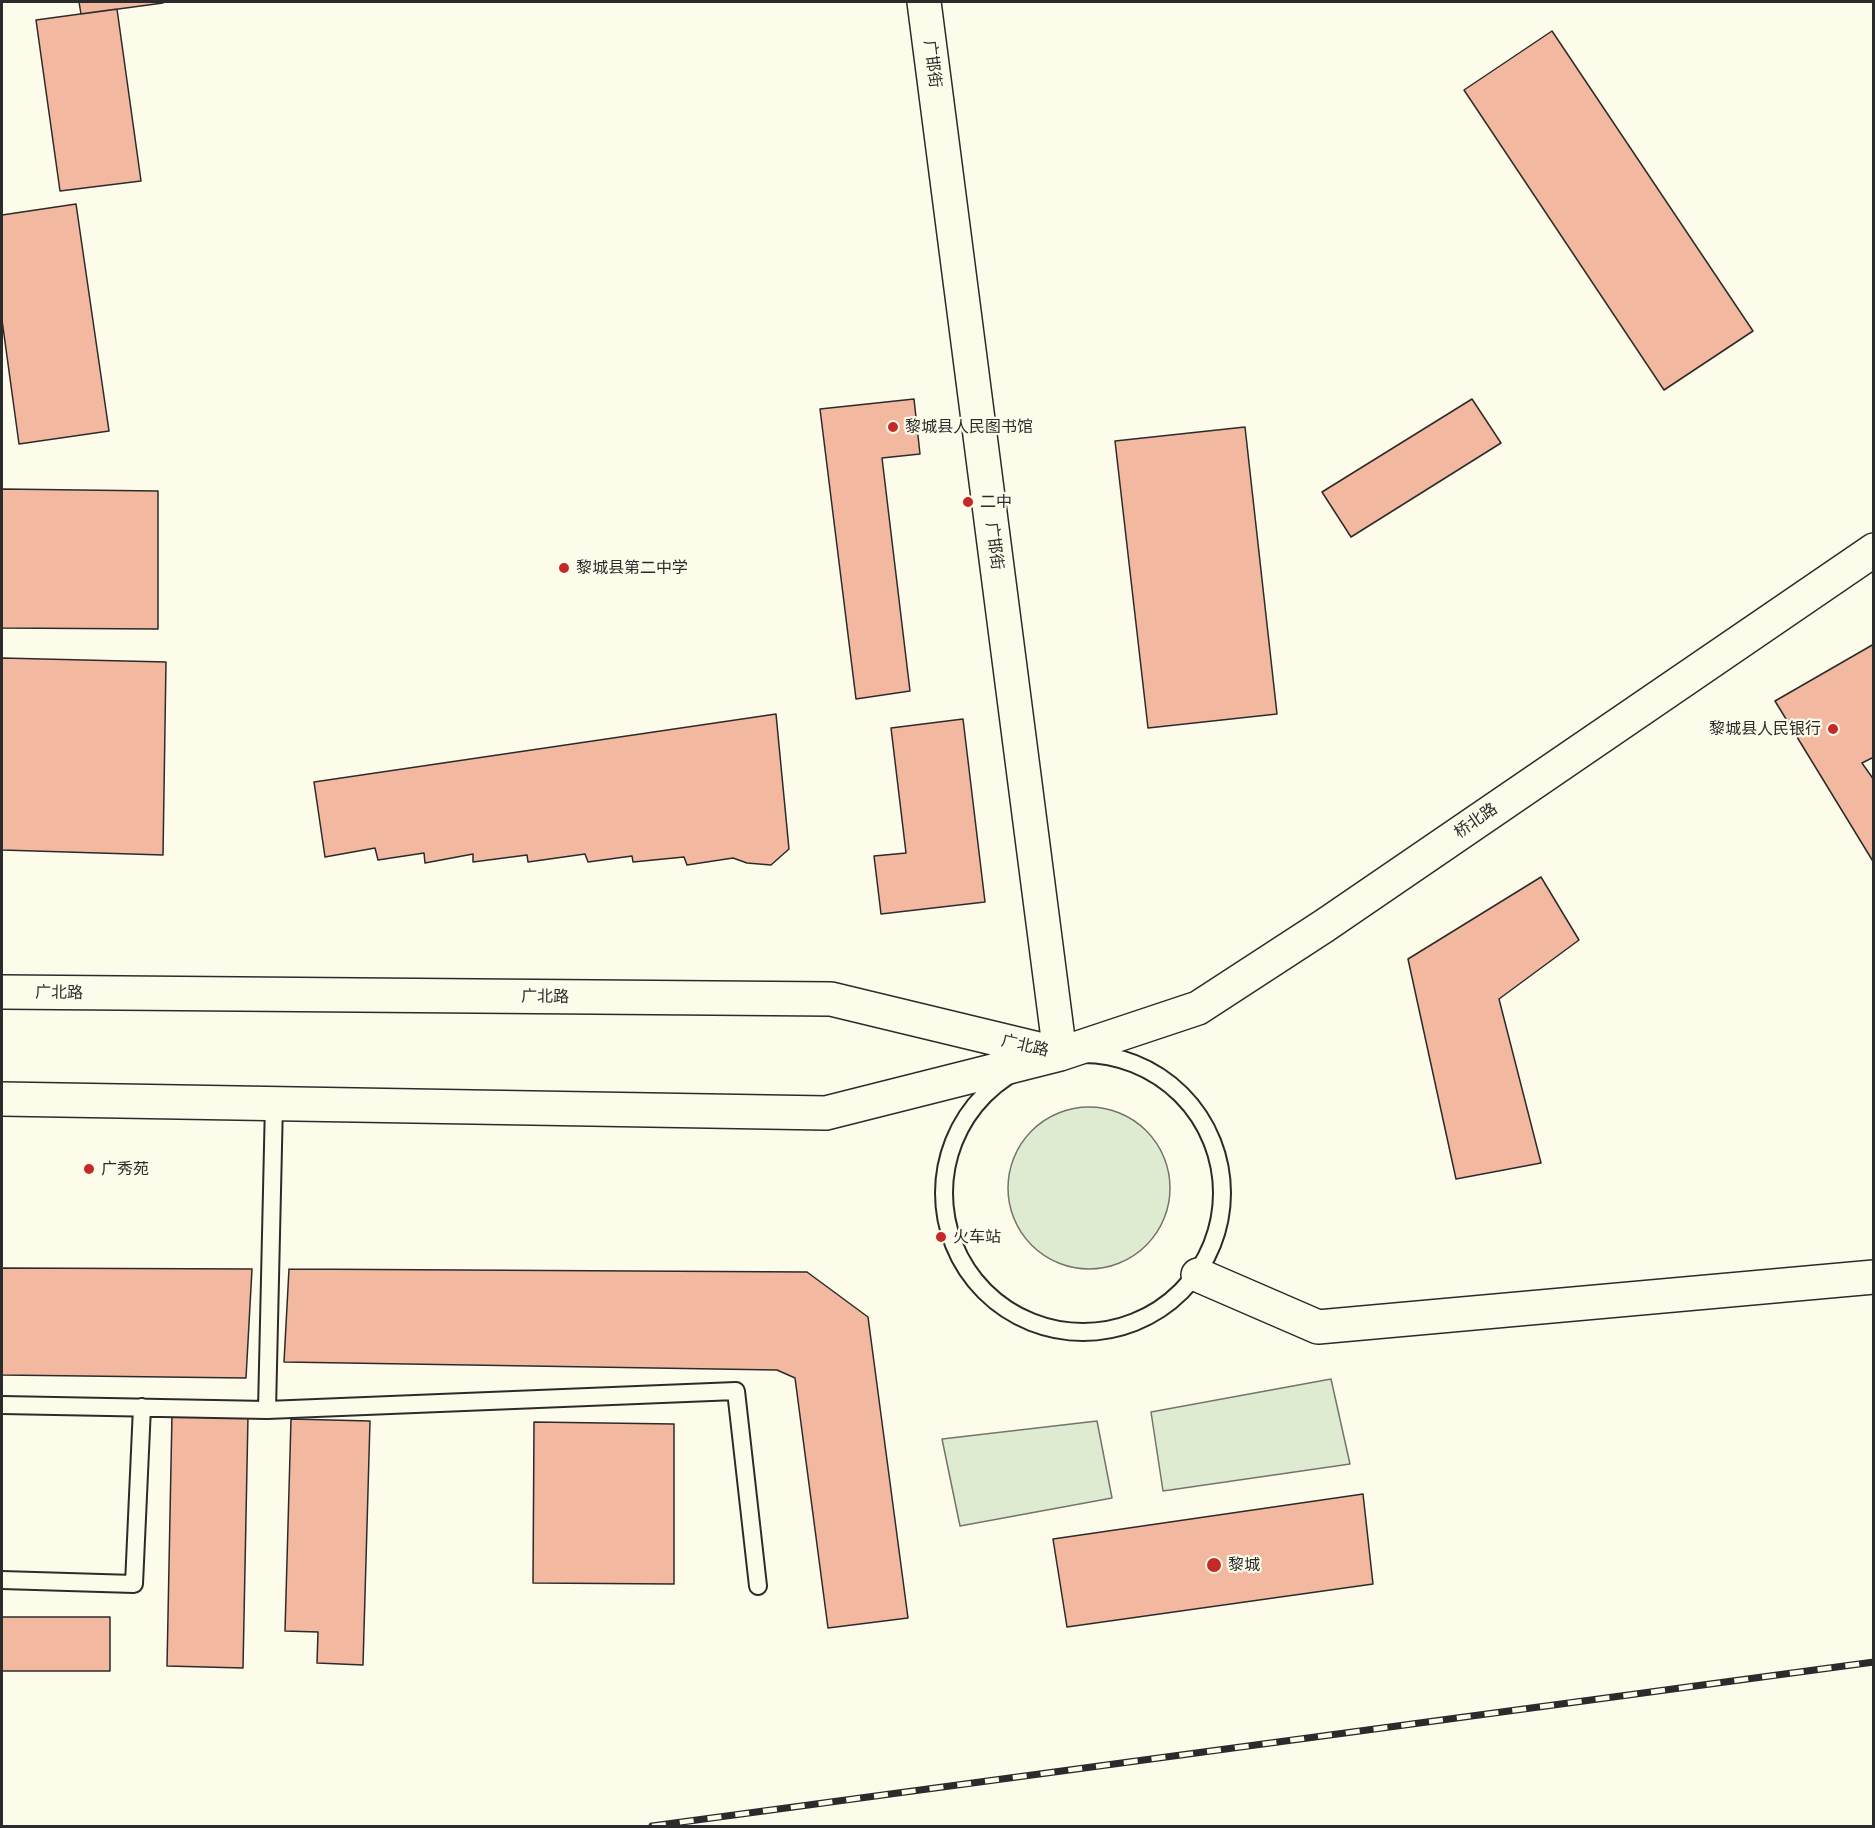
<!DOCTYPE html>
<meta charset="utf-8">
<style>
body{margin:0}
#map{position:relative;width:1875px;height:1828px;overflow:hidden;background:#fdfbea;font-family:"Open Sans",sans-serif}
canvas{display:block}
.frame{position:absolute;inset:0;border:3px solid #2b2b2b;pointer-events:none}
</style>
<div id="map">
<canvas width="1875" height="1828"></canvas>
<div class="frame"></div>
</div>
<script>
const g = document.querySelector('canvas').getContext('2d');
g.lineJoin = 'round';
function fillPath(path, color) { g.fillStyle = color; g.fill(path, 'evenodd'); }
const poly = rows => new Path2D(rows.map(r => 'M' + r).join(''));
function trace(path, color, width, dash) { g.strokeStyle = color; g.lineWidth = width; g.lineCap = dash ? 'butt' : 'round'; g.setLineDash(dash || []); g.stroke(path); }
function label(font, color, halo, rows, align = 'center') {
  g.font = font + ' "Open Sans","Noto Sans SC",sans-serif'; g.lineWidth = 4.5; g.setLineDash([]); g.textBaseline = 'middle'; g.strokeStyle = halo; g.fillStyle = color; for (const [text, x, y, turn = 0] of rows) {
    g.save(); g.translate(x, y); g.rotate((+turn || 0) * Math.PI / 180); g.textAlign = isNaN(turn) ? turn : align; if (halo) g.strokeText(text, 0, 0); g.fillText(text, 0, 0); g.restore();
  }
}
const green = poly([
 '1008 1188a81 81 0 1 1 162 0a81 81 0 1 1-162 0Z',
 [1331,1379,1350,1464,1163,1491,1151,1412,1331,1379],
 [1097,1421,1112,1498,960,1526,942,1439,1097,1421]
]);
const building = poly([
 [79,2,163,2,163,3,81,14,79,2],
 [117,9,141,181,60,191,36,20,117,9],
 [1552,31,1753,331,1664,390,1464,90,1552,31],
 [76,204,109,431,19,444,2,320,2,215,76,204],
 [914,399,920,454,882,458,910,691,856,699,820,409,914,399],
 [1472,399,1501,443,1351,537,1322,492,1472,399],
 [1245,427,1277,714,1148,728,1115,441,1245,427],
 [2,489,158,491,158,629,2,628,2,489],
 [1874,644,1874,757,1862,763,1874,780,1874,863,1775,701,1874,644],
 [2,658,166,662,163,855,2,850,2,658],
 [776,714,789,849,771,865,747,863,733,858,687,865,684,857,633,862,632,856,588,862,585,854,528,862,527,855,473,862,473,854,425,863,424,853,378,860,375,848,325,857,314,782,776,714],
 [963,719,985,902,881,914,874,856,906,853,891,728,963,719],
 [1541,877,1579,940,1499,999,1541,1163,1456,1179,1408,959,1541,877],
 [2,1268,252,1269,246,1378,2,1375,2,1268],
 [289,1269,807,1272,868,1317,908,1618,828,1628,795,1378,777,1370,284,1362,289,1269],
 [172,1414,248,1416,243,1668,167,1666,172,1414],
 [291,1419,370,1421,363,1665,317,1663,318,1632,285,1631,291,1419],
 [534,1422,674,1424,674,1584,533,1583,534,1422],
 [1363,1494,1373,1584,1067,1627,1053,1539,1363,1494],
 [2,1617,110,1617,110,1671,2,1671,2,1617]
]);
const lane = poly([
 '944 1193a139 139 0 1 1 278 0a139 139 0 1 1-278 0Z',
 [274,1103,267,1410,736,1391,758,1586],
 [2,1405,267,1410],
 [2,1580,134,1584,142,1407]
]);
const street = poly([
 [1198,1275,1318,1327,1874,1277]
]);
const secondary = poly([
 [924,2,1060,1054],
 [2,992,831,999,1055,1053],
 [2,1099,826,1113,1060,1054,1198,1008,1324,926,1874,550]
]);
const rail = poly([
 [652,1826,1874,1662]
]);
const markers = [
 [893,427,6,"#c62828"],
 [968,502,6,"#c62828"],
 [564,568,6,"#c62828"],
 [1833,729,6,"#c62828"],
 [89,1169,6,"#c62828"],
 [941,1237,6,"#c62828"],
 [1214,1565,8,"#c62828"]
];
const streetNames = [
 ["广邯街",932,64,83],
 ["广邯街",994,546,83],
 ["桥北路",1476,821,-35],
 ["广北路",59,993,1],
 ["广北路",545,997,1],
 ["广北路",1025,1046,13]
];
const poiNames = [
 ["黎城县人民图书馆",905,427],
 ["二中",980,502],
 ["黎城县第二中学",576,568],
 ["黎城县人民银行",1821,729,"right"],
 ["广秀苑",101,1169],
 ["火车站",953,1237],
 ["黎城",1228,1565]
];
fillPath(green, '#deebd1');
trace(green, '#74746e', 1.5);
fillPath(building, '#f2b8a0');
trace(building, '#2b2b2b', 1.5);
trace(lane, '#2b2b2b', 20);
trace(street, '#2b2b2b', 36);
trace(secondary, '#2b2b2b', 36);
trace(lane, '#fdfbea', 16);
trace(street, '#fdfbea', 33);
trace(secondary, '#fdfbea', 33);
trace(rail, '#2b2b2b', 7);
trace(rail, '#fdfbea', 4.5, [14]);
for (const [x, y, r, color] of markers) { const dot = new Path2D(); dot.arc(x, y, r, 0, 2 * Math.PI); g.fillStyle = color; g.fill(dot); trace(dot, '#fdfbea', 2); }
label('16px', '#2b2b2b', '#fdfbea', streetNames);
label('16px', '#2b2b2b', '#fdfbea', poiNames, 'left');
</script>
